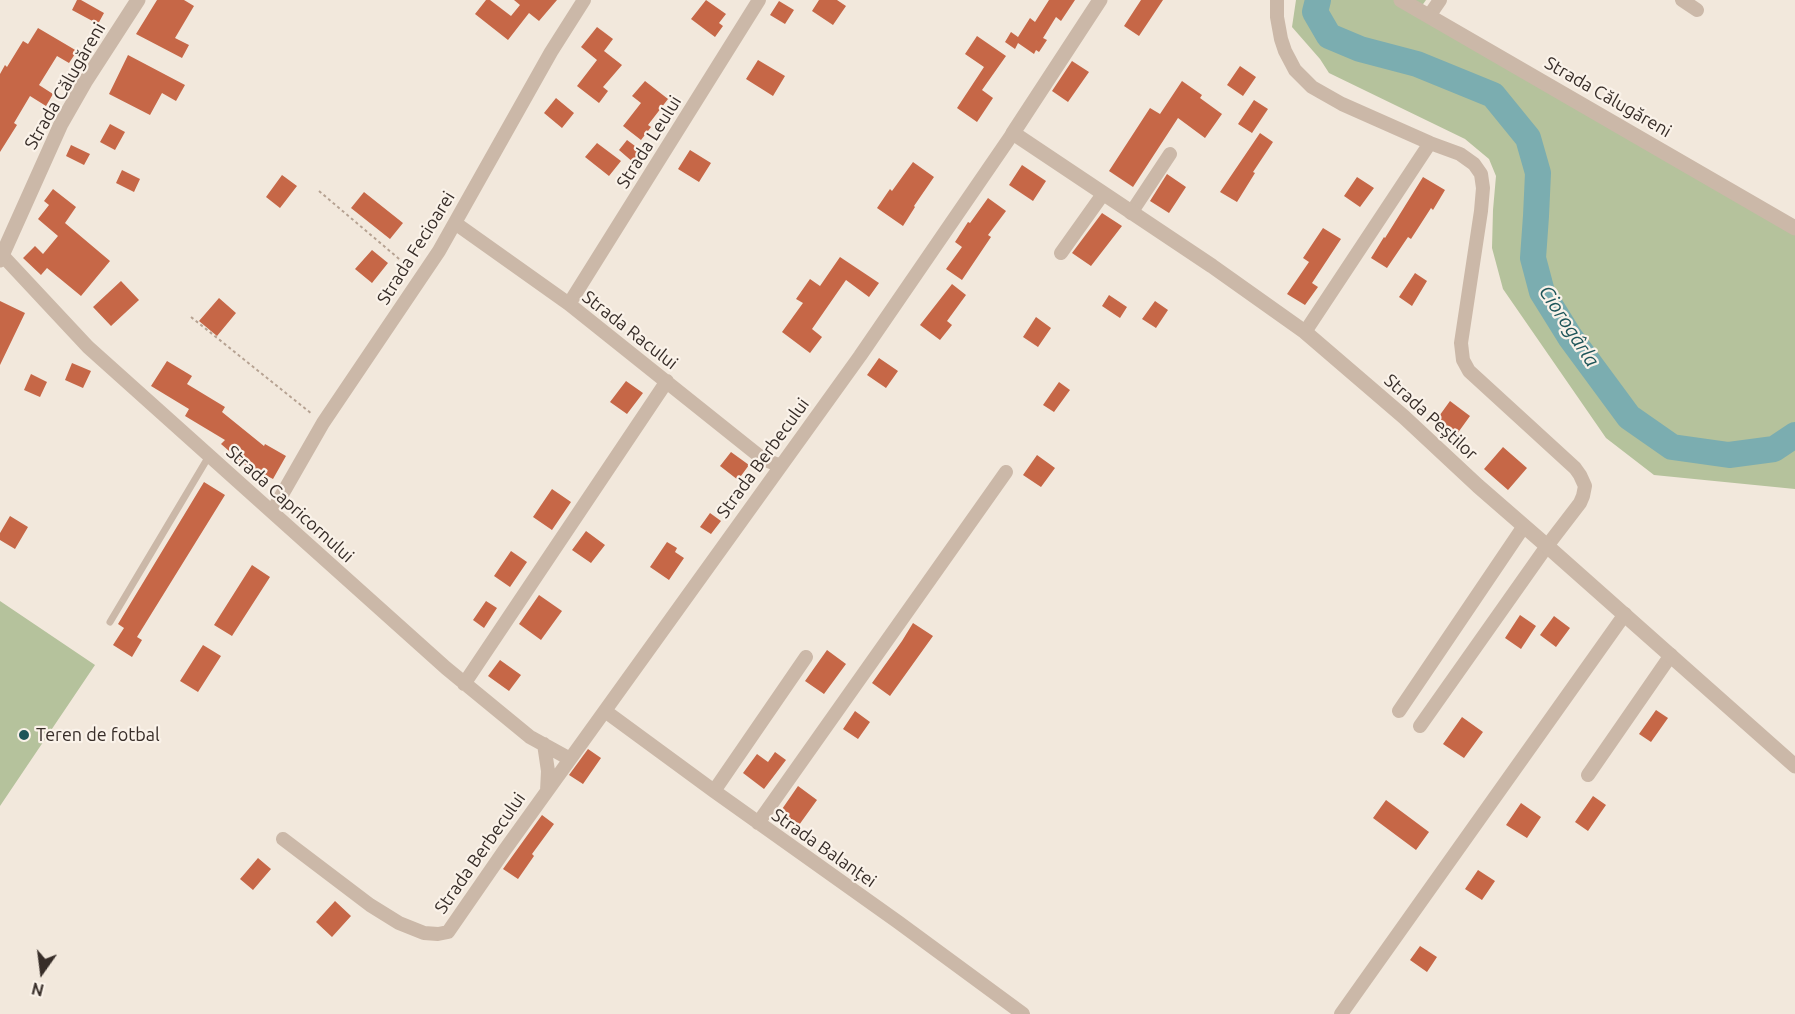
<!DOCTYPE html>
<meta charset="utf-8">
<style>
body{margin:0}
#map{position:relative;width:1795px;height:1014px;overflow:hidden;background:#f2e8dc;font-family:Ubuntu,sans-serif}
canvas{display:block}
.north{position:absolute;left:12px;top:942px;width:60px;height:60px;-webkit-text-stroke:4px #faf2e9;paint-order:stroke;rotate:194deg;font-size:16px;font-weight:700;line-height:24px;text-align:center;color:#372d28}
.north::after{content:'';display:block;margin:auto;width:21px;height:27px;background:#372d28;clip-path:polygon(50% 0,100% 100%,50% 72%,0 100%)}
</style>
<div id="map">
<canvas width="1795" height="1014"></canvas>
<div class="north">N</div>
</div>
<script>
const g = document.querySelector('canvas').getContext('2d');
g.lineJoin = 'round';
function fillPath(path, color) { g.fillStyle = color; g.fill(path, 'evenodd'); }
const poly = rows => new Path2D(rows.map(r => 'M' + r).join(''));
function trace(path, color, width, dash) { g.strokeStyle = color; g.lineWidth = width; g.lineCap = dash ? 'butt' : 'round'; g.setLineDash(dash || []); g.stroke(path); }
function label(font, color, halo, rows, align = 'center') {
  g.font = font + ' Ubuntu,sans-serif'; g.lineWidth = 4.5; g.setLineDash([]); g.textBaseline = 'middle'; g.strokeStyle = halo; g.fillStyle = color; for (const [text, x, y, turn = 0] of rows) {
    g.save(); g.translate(x, y); g.rotate((+turn || 0) * Math.PI / 180); g.textAlign = isNaN(turn) ? turn : align; if (halo) g.strokeText(text, 0, 0); g.fillText(text, 0, 0); g.restore();
  }
}
const green = poly([
 [1296,0,1426,0,1416,14,1795,234,1795,489,1654,475,1606,438,1503,289,1492,248,1493,210,1496,176,1489,159,1465,139,1329,73,1320,59,1292,27],
 [0,601,95,665,0,806]
]);
const river = poly([
 [1318,0,1315,12,1329,36,1360,49,1417,64,1493,95,1528,138,1538,173,1536,216,1533,258,1542,292,1570,337,1629,417,1672,447,1729,455,1774,449,1795,435]
]);
const building = poly([
 [77,0,81,0,104,13,98,24,72,10],
 [157,0,184,0,194,6,175,38,189,45,182,58,136,34],
 [486,0,490,0,511,16,520,5,514,0,557,0,539,21,529,13,508,40,475,14],
 [706,0,726,14,719,23,723,26,715,37,691,19],
 [819,0,837,0,846,6,833,25,812,11],
 [1049,0,1075,0,1061,21,1056,17,1043,38,1047,40,1039,52,1036,50,1034,54,1018,43,1015,49,1005,42,1011,32,1018,37,1030,18,1035,22],
 [1141,0,1163,0,1139,36,1124,26],
 [779,1,794,10,785,24,770,15],
 [597,27,613,39,604,51,622,65,603,87,608,91,599,103,577,86,597,60,581,47],
 [38,28,77,51,69,63,57,56,39,85,53,94,46,106,30,96,14,123,17,125,0,152,0,74,5,65,7,67,23,41,28,44],
 [977,36,1006,56,982,90,993,98,977,122,957,108,984,67,965,54],
 [128,55,185,85,176,101,162,93,150,115,109,94],
 [758,60,785,76,773,96,746,79],
 [1072,61,1089,72,1068,102,1052,91],
 [1240,66,1256,77,1243,96,1227,85],
 [645,81,668,99,648,125,651,127,641,140,623,126,641,103,632,96],
 [1182,81,1202,95,1200,98,1222,114,1205,138,1178,118,1133,187,1109,171,1150,108,1160,114],
 [556,98,574,113,562,128,544,113],
 [1254,100,1268,109,1252,133,1238,124],
 [110,124,125,132,115,150,100,142],
 [1260,133,1273,142,1253,172,1255,173,1237,202,1220,192],
 [627,140,643,152,634,163,619,150],
 [597,143,621,161,609,176,585,157],
 [71,145,90,154,84,165,66,156],
 [690,150,711,163,699,182,678,169],
 [913,162,934,177,914,206,915,207,903,226,877,208,890,189,892,191],
 [1022,165,1046,181,1033,201,1009,185],
 [122,170,140,179,134,192,116,183],
 [1167,174,1186,187,1169,213,1150,201],
 [282,175,297,186,280,208,266,197],
 [1357,177,1374,188,1360,207,1344,196],
 [1423,177,1445,190,1433,210,1431,208,1411,239,1408,237,1387,268,1371,258,1384,237,1385,238],
 [53,189,76,207,65,223,110,261,81,296,47,268,41,275,23,258,35,246,43,254,58,236,38,219,49,205,44,201],
 [364,192,403,223,390,239,351,208],
 [988,198,1006,211,988,235,991,237,962,280,946,269,962,247,955,242,968,222,970,223],
 [1102,213,1122,226,1091,266,1072,253],
 [1323,228,1341,239,1312,283,1318,287,1305,305,1287,294,1309,262,1303,258],
 [372,250,388,263,372,283,355,269],
 [840,257,879,283,869,297,846,280,812,329,822,337,810,353,782,332,803,303,796,299,810,279,820,286],
 [1415,273,1427,281,1412,306,1399,297],
 [121,281,139,300,111,326,93,307],
 [952,284,966,295,947,321,952,325,940,340,920,325],
 [1109,295,1127,307,1120,318,1102,306],
 [219,298,236,313,217,336,199,321],
 [0,301,25,313,0,365],
 [1155,301,1168,310,1156,328,1142,319],
 [1036,317,1051,328,1038,347,1023,337],
 [879,358,898,371,886,388,867,375],
 [167,361,192,376,187,384,225,407,222,412,264,446,265,444,286,456,273,479,244,464,221,444,225,440,185,416,189,409,151,386],
 [72,363,91,371,83,388,65,380],
 [31,374,47,382,40,397,24,390],
 [626,381,643,393,627,414,610,402],
 [1059,382,1070,390,1054,412,1043,405],
 [1450,401,1470,416,1457,434,1437,419],
 [1503,447,1527,468,1508,490,1484,469],
 [731,452,749,465,738,480,720,466],
 [1037,455,1055,468,1041,487,1023,475],
 [204,482,225,495,137,637,142,640,132,657,113,645,124,628,118,624],
 [552,489,571,502,552,530,533,517],
 [710,513,721,521,711,534,700,527],
 [10,516,28,527,15,549,0,540,0,533],
 [586,531,605,545,591,563,572,550],
 [667,542,677,548,675,552,684,558,669,580,650,567],
 [511,551,527,562,510,587,494,576],
 [252,565,270,577,232,636,214,625],
 [539,595,562,611,541,640,519,624],
 [486,601,497,608,484,628,473,620],
 [1520,615,1536,626,1521,649,1505,638],
 [1554,616,1570,628,1556,647,1540,635],
 [913,623,933,636,890,696,872,683,902,641],
 [203,645,221,656,198,692,180,681],
 [827,650,846,664,824,694,805,681],
 [500,660,521,675,509,691,488,676],
 [1656,710,1668,718,1651,742,1639,734],
 [855,711,870,722,858,739,843,729],
 [1462,717,1483,732,1464,758,1443,744],
 [588,749,601,758,583,784,569,775],
 [775,752,786,760,764,789,743,773,757,754,768,762],
 [798,786,817,800,799,825,780,812],
 [1593,796,1606,805,1588,831,1575,822],
 [1386,800,1429,832,1416,850,1373,818],
 [1521,803,1541,817,1527,838,1506,825],
 [542,815,554,824,532,854,534,856,518,879,503,869],
 [258,858,271,869,253,890,240,879],
 [1478,870,1495,881,1482,900,1465,889],
 [335,901,351,916,332,937,316,922],
 [1420,946,1437,957,1427,972,1410,960]
]);
const path = poly([
 [319,191,411,269],
 [191,317,312,414]
]);
const service = poly([
 [110,622,209,456]
]);
const minor = poly([
 [1277,0,1277,17,1281,39,1285,51,1295,70,1312,87,1342,104,1430,143,1460,154,1474,164,1481,174,1483,188,1481,211,1461,343,1463,360,1469,371,1575,468,1580,475,1585,486,1583,496,1580,503,1547,546,1420,726],
 [1682,0,1697,10],
 [1429,16,1440,0],
 [1131,213,1170,154],
 [455,223,569,304,763,459,781,466],
 [1061,253,1103,194],
 [2,255,88,347,446,668,530,737,570,759],
 [569,304,759,0],
 [1305,332,1430,143],
 [272,512,323,423,439,251,551,52,584,0],
 [464,684,667,381],
 [605,711,714,791,898,922,1023,1014],
 [1399,711,1524,526],
 [544,744,548,771,547,791],
 [1588,775,1671,655],
 [714,791,806,657],
 [758,823,1006,472],
 [283,839,370,905,399,923,424,933,438,934,448,932,504,851,860,356,1013,133],
 [1341,1014,1625,614]
]);
const tertiary = poly([
 [1100,0,1013,133,1212,266,1305,332,1404,417,1478,486,1547,546,1795,766],
 [1401,0,1795,228],
 [0,260,61,124,85,82,138,0]
]);
const markers = [
 [24,735,6,"#1e5559"]
];
const streetNames = [
 ["Strada Călugăreni",65,86,-60],
 ["Strada Călugăreni",1608,97,30],
 ["Strada Leului",649,142,-58],
 ["Strada Fecioarei",416,248,-58],
 ["Strada Racului",630,330,38],
 ["Strada Peștilor",1431,417,42],
 ["Strada Berbecului",763,458,-54],
 ["Strada Capricornului",290,504,42],
 ["Strada Balanței",824,848,35],
 ["Strada Berbecului",480,853,-55]
];
const poiNames = [
 ["Teren de fotbal",36,735]
];
const waterNames = [
 ["Ciorogârla",1569,326,57]
];
fillPath(green, '#b5c29c');
trace(river, '#7badb0', 26);
fillPath(building, '#c66747');
trace(path, '#b6a292', 2, [3, 3]);
trace(service, '#cbb8a8', 7);
trace(minor, '#cbb8a8', 14);
trace(tertiary, '#cbb8a8', 15);
for (const [x, y, r, color] of markers) { const dot = new Path2D(); dot.arc(x, y, r, 0, 2 * Math.PI); g.fillStyle = color; g.fill(dot); trace(dot, '#faf2e9', 2); }
label('18px', '#372d28', '#faf2e9', streetNames);
label('18px', '#372d28', '#faf2e9', poiNames, 'left');
label('italic 20px', '#1e5559', '#faf2e9', waterNames);
</script>
